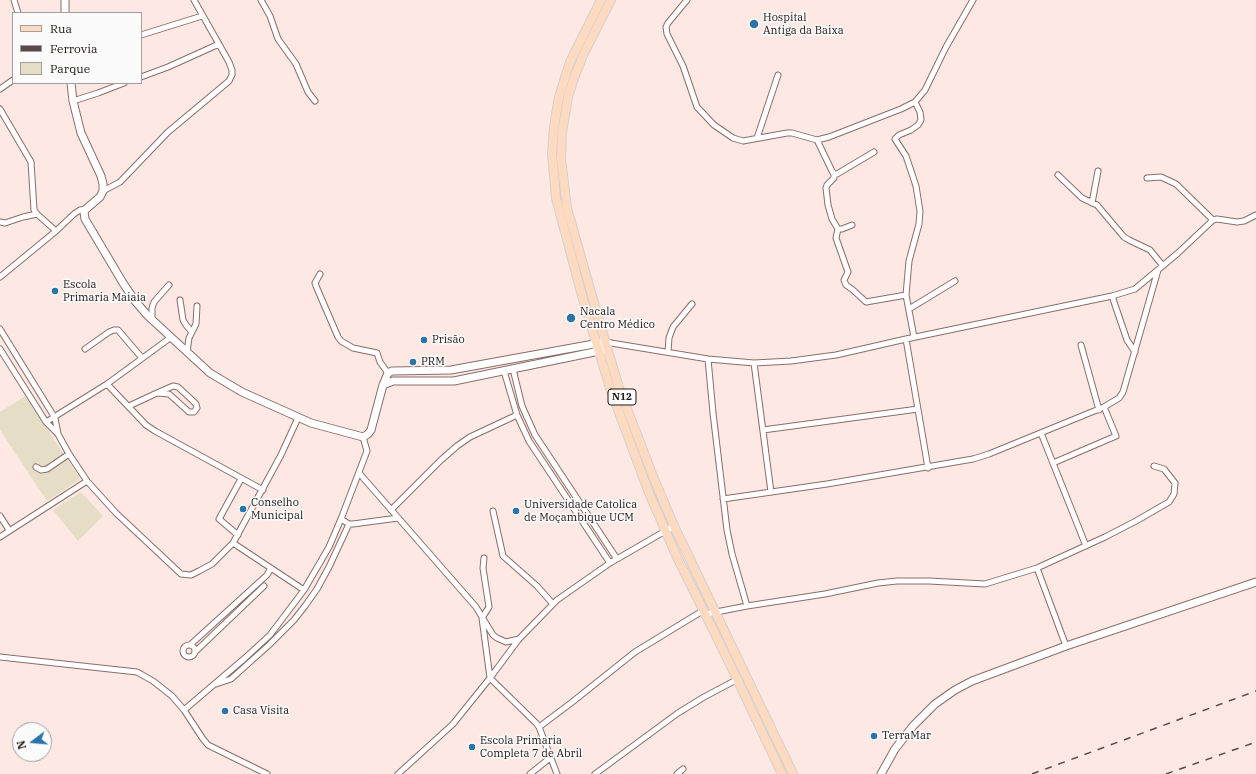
<!DOCTYPE html>
<meta charset="utf-8">
<style>
body{margin:0}
#map{position:relative;width:1256px;height:774px;overflow:hidden;background:#fde8e4;font-family:"IBM Plex Serif",serif}
canvas{display:block}
.legend{position:absolute;left:12px;top:12px;width:130px;height:72px;box-sizing:border-box;background:#fbfbfb;border:1px solid #a39f9e;margin:0;padding:5px 7px;list-style:none;font-size:12px;color:#201513}
.legend li{display:flex;align-items:center;gap:8px;height:20px}
.legend b{width:20px;border:1px solid #a39f9e}
.north{position:absolute;left:12px;top:722px;width:40px;height:40px;box-sizing:border-box;background:#fbfbfb;border:1px solid #a39f9e;border-radius:50%;rotate:254deg;font-size:11px;font-weight:700;line-height:16px;text-align:center;color:#201513}
.north::after{content:'';display:block;margin:auto;width:14px;height:18px;background:#2c73a8;clip-path:polygon(50% 0,100% 100%,50% 72%,0 100%)}
</style>
<div id="map">
<canvas width="1256" height="774"></canvas>
<ul class="legend">
<li><b style="height:5px;background:#fedbc0"></b>Rua</li>
<li><b style="height:5px;background:#584a48"></b>Ferrovia</li>
<li><b style="height:11px;background:#e6ddc6"></b>Parque</li>
</ul>
<div class="north">N</div>
</div>
<script>
const g = document.querySelector('canvas').getContext('2d');
g.lineJoin = 'round';
function fillPath(path, color) { g.fillStyle = color; g.fill(path, 'evenodd'); }
const poly = rows => new Path2D(rows.map(r => 'M' + r).join(''));
function trace(path, color, width, dash) { g.strokeStyle = color; g.lineWidth = width; g.lineCap = dash ? 'butt' : 'round'; g.setLineDash(dash || []); g.stroke(path); }
function label(font, color, halo, rows, align = 'center') {
  g.font = font + ' "IBM Plex Serif",serif'; g.lineWidth = 3; g.setLineDash([]); g.textBaseline = 'middle'; g.strokeStyle = halo; g.fillStyle = color; for (const [text, x, y, turn = 0] of rows) {
    g.save(); g.translate(x, y); g.rotate((+turn || 0) * Math.PI / 180); g.textAlign = isNaN(turn) ? turn : align; if (halo) g.strokeText(text, 0, 0); g.fillText(text, 0, 0); g.restore();
  }
}
const green = poly([
 [25,396,79,477,79,480,47,501,0,430,0,412],
 [81,492,103,516,78,541,53,510]
]);
const street = poly([
 [14,0,18,13],
 [261,0,270,16,278,39,296,64,308,92,315,101],
 [687,0,668,23,666,27,667,34,683,66,697,107,714,125,733,138,743,141,787,133,792,133,817,140,829,137,901,109,915,102,925,90,946,47,973,0],
 [141,35,202,16],
 [141,77,168,67,219,44],
 [0,89,13,80],
 [73,101,98,93,124,83],
 [0,109,31,162,34,210,37,214,56,231],
 [757,138,778,75],
 [817,140,832,171,834,174,837,174,874,152],
 [834,174,834,178,827,185,826,188,828,205,832,219,838,229,842,229,852,225],
 [1058,175,1082,198,1097,205,1124,237,1129,240,1150,250,1163,266],
 [1147,178,1161,177,1176,184,1213,220],
 [103,191,120,182,168,132,229,81,232,75,232,70,229,62,194,0],
 [1092,203,1098,171],
 [0,222,5,223,23,217,37,214],
 [838,229,836,238,848,272,844,280,846,285,853,290,866,302,906,295],
 [320,274,315,283,316,286,338,337,341,341,353,348,377,353,380,362,388,373],
 [0,277,56,231,74,214,80,210,86,209],
 [1112,296,1127,340,1135,352],
 [180,300,183,320,186,325,192,332],
 [909,309,955,281],
 [152,320,152,308,154,302,169,285],
 [0,329,55,418,58,434],
 [914,337,906,295,909,261,919,224,920,211,916,186,906,156,895,139,899,135,911,130,918,125,921,120,920,112,915,102],
 [906,339,928,468],
 [605,342,708,359,754,363,791,361,836,355,906,339,1112,296,1135,289,1178,253,1213,220,1217,219,1237,222,1244,221,1256,215],
 [1081,345,1099,410],
 [0,349,46,422,58,434,69,454,87,481,116,513,181,574,191,575,199,571,212,564,233,543,281,455,298,418],
 [85,349,109,332,114,330,118,330,142,358],
 [187,352,189,338,196,324,197,306],
 [668,352,669,338,673,327,692,304],
 [708,359,713,413,727,530,732,554,747,606],
 [754,363,771,492],
 [513,369,522,406,535,435,617,559],
 [504,371,517,415,529,441,610,563],
 [107,384,146,425,155,431,263,490],
 [129,406,157,393,173,386,178,387,192,400,196,404,197,408,194,412,189,412,169,394,157,393],
 [46,422,107,384,170,338],
 [763,430,918,409],
 [1041,433,1086,546],
 [1053,463,1116,436,1104,407],
 [36,467,41,470,47,469,69,454],
 [359,473,476,607,493,635,497,638,506,642,519,639],
 [723,499,827,484,973,459,989,454,1104,407,1119,398,1123,392,1158,270],
 [391,510,441,460,457,446,470,437,517,415],
 [493,511,503,556,537,586,553,604],
 [0,516,9,530],
 [341,519,349,524,353,524,398,518],
 [238,535,219,519,241,479],
 [0,537,87,481],
 [233,543,304,590],
 [484,558,483,568,489,607,482,618,490,678,536,723,539,727,557,774],
 [1037,568,1066,646],
 [706,614,747,606,825,594,878,583,897,581,929,581,985,584,1037,568,1105,537,1136,521,1169,502,1174,494,1175,483,1164,469,1154,466],
 [190,645,267,575,271,568],
 '183 651a6 6 0 1 1 12 0a6 6 0 1 1-12 0Z',
 [195,652,264,586],
 [0,657,137,672,153,681,172,696,184,710,203,739,208,745,267,774],
 [216,684,231,679,269,645,294,620,305,606,317,589,329,567,349,524],
 [184,710,245,658,270,635,304,590,329,547,341,519,367,451,363,437],
 [539,727,571,703,635,652,704,610],
 [398,774,453,724,490,678,519,639,557,600,610,563,674,526],
 [530,774,550,758],
 [595,774,678,713,704,697,738,679],
 [677,774,683,769]
]);
const secondary = poly([
 [65,0,65,13],
 [71,83,73,101,81,133,101,176,103,184,103,191,100,197,86,209,84,212,85,219,123,283,135,301,148,316,210,373,242,392,311,423,363,437,368,434,371,430,383,385,388,373,392,371,451,370,605,342],
 [383,385,393,381,454,381,604,350],
 [881,774,895,749,913,726,935,704,955,690,972,681,1066,646,1256,582]
]);
const primary = poly([
 [601,0,570,62,559,97,554,127,552,153,556,198,581,292,610,388,649,493,677,557,730,664,782,774],
 [611,0,584,53,574,78,568,97,562,132,561,159,567,208,598,317,619,388,654,479,674,526,793,774]
]);
const rail = poly([
 [1032,774,1256,691],
 [1166,774,1256,742]
]);
const markers = [
 [754,24,5,"#2c73a8"],
 [55,291,4,"#2c73a8"],
 [571,318,5,"#2c73a8"],
 [424,340,4,"#2c73a8"],
 [413,362,4,"#2c73a8"],
 [243,509,4,"#2c73a8"],
 [516,511,4,"#2c73a8"],
 [225,711,4,"#2c73a8"],
 [874,736,4,"#2c73a8"],
 [472,747,4,"#2c73a8"]
];
const shields = [
 [622,397,28]
];
const shieldNames = [
 ["N12",622,397]
];
const poiNames = [
 ["Hospital",763,18],
 ["Antiga da Baixa",763,31],
 ["Escola",63,285],
 ["Primaria Maiaia",63,298],
 ["Nacala",580,312],
 ["Centro Médico",580,325],
 ["Prisão",432,340],
 ["PRM",421,362],
 ["Conselho",251,503],
 ["Municipal",251,516],
 ["Universidade Catolica",524,505],
 ["de Moçambique UCM",524,518],
 ["Casa Visita",233,711],
 ["TerraMar",882,736],
 ["Escola Primaria",480,741],
 ["Completa 7 de Abril",480,754]
];
fillPath(green, '#e6ddc6');
trace(street, '#8b6d68', 7);
trace(secondary, '#8b6d68', 9);
trace(primary, '#d2d0d0', 10);
trace(street, '#fff', 5);
trace(secondary, '#fff', 7);
trace(primary, '#fedbc0', 8);
trace(rail, '#584a48', 1.5, [7, 7]);
for (const [x, y, r, color] of markers) { const dot = new Path2D(); dot.arc(x, y, r, 0, 2 * Math.PI); g.fillStyle = color; g.fill(dot); trace(dot, '#fbfbfb', 1.5); }
for (const [x, y, w] of shields) { const box = new Path2D(); box.roundRect(x - w / 2, y - 8, w, 16, 3); g.fillStyle = '#fbfbfb'; g.fill(box); trace(box, '#201513', 1); }
label('bold 10px', '#201513', null, shieldNames);
label('11px', '#201513', '#fbfbfb', poiNames, 'left');
</script>
